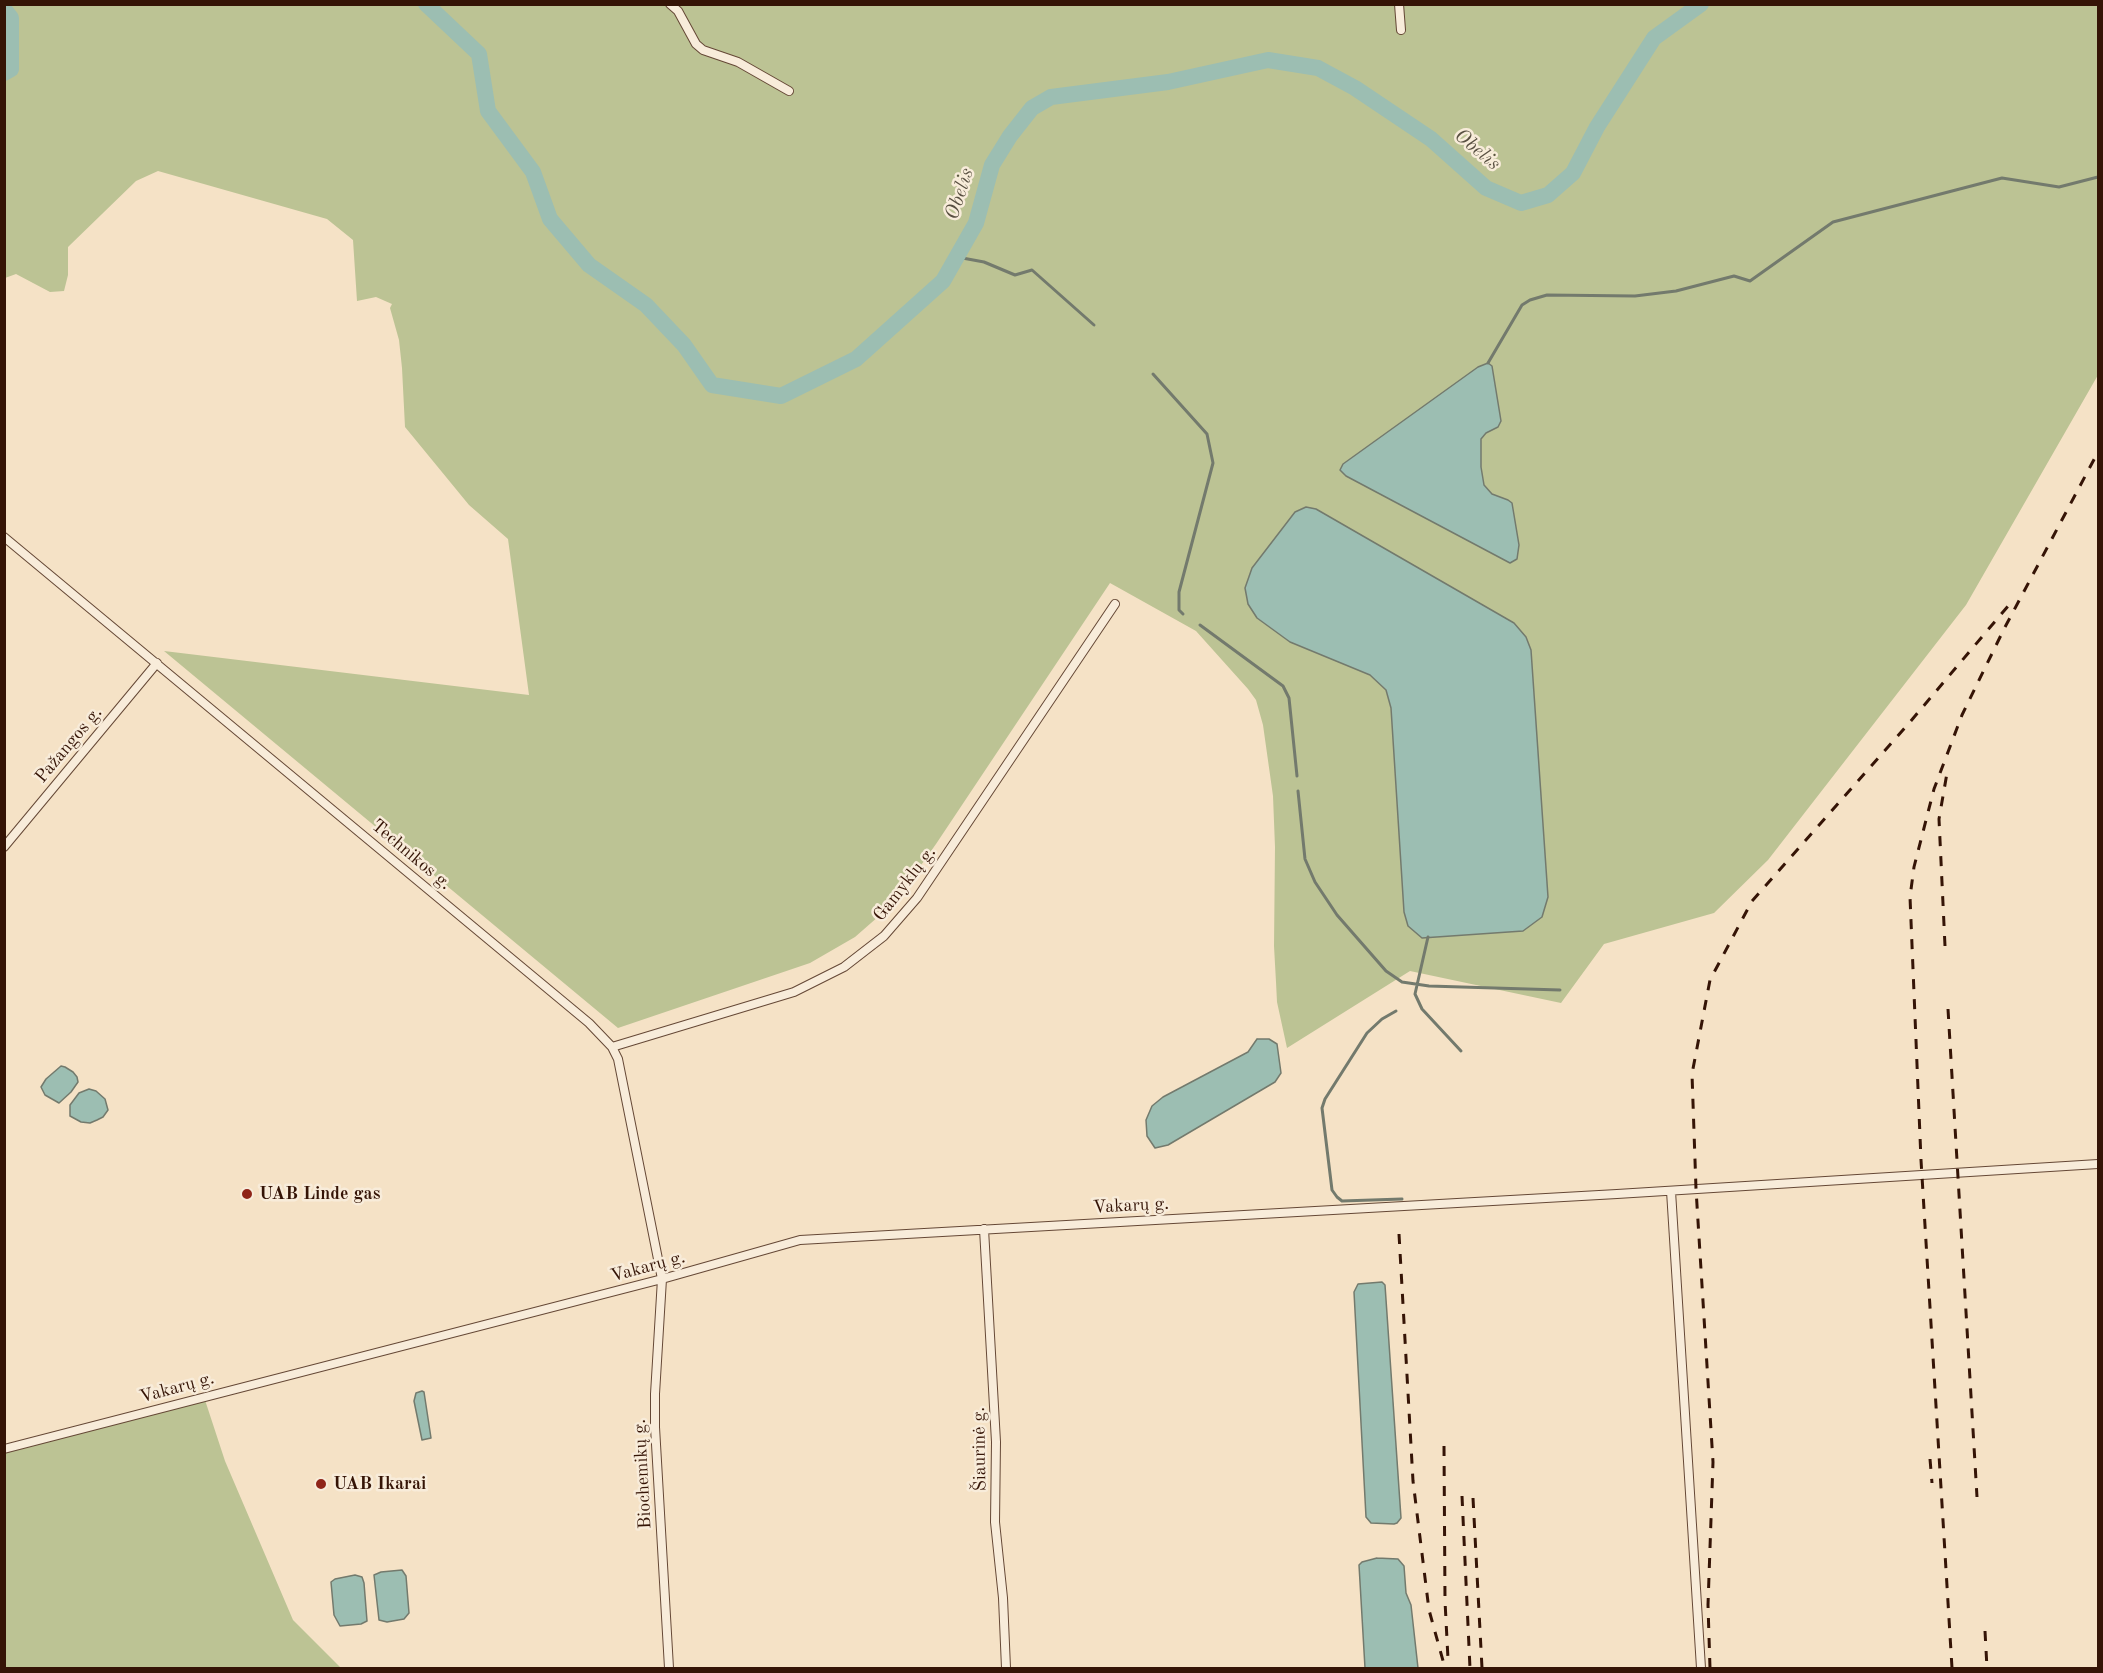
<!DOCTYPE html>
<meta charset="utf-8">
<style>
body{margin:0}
#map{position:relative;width:2103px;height:1673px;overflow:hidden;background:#f5e2c6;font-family:"Old Standard TT",serif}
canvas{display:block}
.frame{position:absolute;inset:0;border:6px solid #351406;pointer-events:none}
</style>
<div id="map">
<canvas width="2103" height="1673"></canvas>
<div class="frame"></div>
</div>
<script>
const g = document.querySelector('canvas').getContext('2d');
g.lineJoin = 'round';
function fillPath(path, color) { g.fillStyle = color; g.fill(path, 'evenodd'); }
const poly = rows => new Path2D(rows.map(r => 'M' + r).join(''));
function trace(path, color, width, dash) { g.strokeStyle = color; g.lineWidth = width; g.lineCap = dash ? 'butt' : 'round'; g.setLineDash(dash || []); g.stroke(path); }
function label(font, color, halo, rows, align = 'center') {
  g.font = font + ' "Old Standard TT",serif'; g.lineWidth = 5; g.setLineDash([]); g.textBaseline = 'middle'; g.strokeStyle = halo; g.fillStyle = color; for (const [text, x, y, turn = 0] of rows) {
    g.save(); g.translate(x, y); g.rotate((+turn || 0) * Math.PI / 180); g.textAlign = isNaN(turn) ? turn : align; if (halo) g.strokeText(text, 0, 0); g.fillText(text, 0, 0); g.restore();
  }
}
const green = poly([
 [4,5,2098,5,2098,375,1966,605,1768,860,1714,913,1604,944,1561,1003,1410,971,1287,1048,1277,1002,1276,982,1274,946,1275,847,1273,796,1263,725,1256,700,1248,689,1196,631,1110,583,936,844,895,902,855,937,810,963,618,1028,164,651,529,695,508,539,469,505,405,427,402,368,399,340,390,308,392,304,376,297,357,301,353,240,327,219,158,171,136,181,68,247,68,275,64,291,50,292,16,274,5,278],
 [1488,363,1492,367,1501,421,1498,427,1486,433,1481,439,1481,467,1484,485,1492,494,1508,500,1517,559,1510,563,1346,476,1343,464],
 [1305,507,1316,510,1526,637,1531,650,1548,897,1408,926,1404,912,1391,708,1386,690,1370,675,1338,660,1295,512],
 [204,1397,225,1461,293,1620,341,1668,5,1668,5,1449]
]);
const water = poly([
 [1488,363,1492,366,1501,421,1498,427,1486,433,1481,439,1481,467,1484,485,1492,494,1508,500,1512,503,1519,545,1517,559,1510,563,1346,476,1340,470,1343,464,1478,367,1488,363],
 [1306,507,1316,509,1514,623,1526,637,1531,650,1548,897,1542,917,1523,931,1422,938,1408,926,1404,912,1391,708,1386,690,1370,675,1290,642,1257,618,1248,604,1245,588,1252,568,1295,512,1306,507],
 [1257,1039,1269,1039,1277,1044,1281,1073,1275,1082,1168,1145,1155,1148,1147,1136,1146,1120,1152,1106,1163,1097,1248,1052,1257,1039],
 [61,1066,65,1067,73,1072,77,1077,78,1082,71,1092,59,1103,45,1095,41,1087,46,1079,61,1066],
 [89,1089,96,1091,105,1099,108,1110,103,1117,97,1120,90,1123,81,1122,70,1116,70,1105,79,1093,89,1089],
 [1382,1282,1385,1285,1401,1518,1397,1523,1394,1524,1371,1523,1366,1517,1354,1292,1358,1284,1382,1282],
 [422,1391,424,1392,431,1438,422,1440,414,1401,416,1393,422,1391],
 [1377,1558,1398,1559,1404,1566,1406,1593,1411,1605,1418,1668,1365,1668,1359,1565,1362,1562,1377,1558],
 [402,1570,406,1576,409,1613,404,1619,387,1622,379,1620,374,1575,381,1572,402,1570],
 [355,1575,362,1577,364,1583,367,1621,361,1624,340,1626,334,1615,331,1582,335,1579,355,1575]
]);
const stream = poly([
 [957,257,984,262,1015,275,1032,270,1094,325],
 [1488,363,1522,305,1530,300,1547,295,1635,296,1676,291,1734,276,1750,281,1833,222,2002,178,2059,187,2098,177],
 [1153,374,1207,434,1213,463,1179,592,1179,610,1183,614],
 [1200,625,1283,686,1289,698,1297,776],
 [1298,791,1305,859,1315,882,1337,915,1386,971,1402,982,1429,986,1560,990],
 [1428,937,1415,994,1422,1009,1461,1051],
 [1396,1011,1382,1019,1367,1033,1325,1099,1322,1108,1332,1190,1337,1197,1342,1201,1402,1199]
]);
const river = poly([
 [426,4,479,54,488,111,533,172,550,219,589,265,646,305,684,345,712,385,781,396,856,359,943,281,976,223,992,165,1010,136,1032,108,1051,97,1168,82,1268,60,1318,68,1355,88,1431,139,1486,188,1521,203,1548,195,1573,173,1597,127,1654,38,1701,4],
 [4,9,11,18,11,69,4,73]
]);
const minor = poly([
 [670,4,678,11,696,44,703,50,738,62,789,91],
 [1399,4,1401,30],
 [4,537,589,1023,612,1047,618,1059,662,1279,655,1394,655,1427,669,1668],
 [4,847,157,663],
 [612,1047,794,992,844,967,884,936,917,898,1115,604],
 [1671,1191,1701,1668],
 [984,1229,996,1442,995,1522,1003,1598,1006,1668],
 [4,1449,662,1279,800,1240,1617,1194,2098,1164]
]);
const rail = poly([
 [1945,946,1939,819,1947,773],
 [1948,1009,1977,1497],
 [1399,1234,1413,1481,1429,1610,1445,1668],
 [1444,1446,1445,1601,1448,1659],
 [1930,1459,1932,1483],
 [1462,1496,1470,1668],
 [1473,1498,1482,1668],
 [1985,1631,1987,1668],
 [1710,1668,1708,1605,1713,1462,1696,1189,1692,1074,1710,980,1752,901,1910,722,2014,599],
 [1952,1668,1921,1160,1910,897,1914,867,1934,789,1962,715,2004,629,2098,452]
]);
const markers = [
 [247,1194,6,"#8f2418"],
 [321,1484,6,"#8f2418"]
];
const streetNames = [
 ["Pažangos g.",69,745,-50],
 ["Technikos g.",411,855,40],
 ["Gamyklų g.",905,884,-52],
 ["Vakarų g.",1131,1206,-3],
 ["Vakarų g.",648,1267,-15],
 ["Vakarų g.",177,1388,-15],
 ["Šiaurinė g.",980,1449,-91],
 ["Biochemikų g.",643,1474,-93]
];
const poiNames = [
 ["UAB Linde gas",259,1194],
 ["UAB Ikarai",333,1484]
];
const waterNames = [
 ["Obelis",1477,150,40],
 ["Obelis",960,194,-72]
];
fillPath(green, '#bcc394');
fillPath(water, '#9cbeb2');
trace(water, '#737a6d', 1.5);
trace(stream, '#737a6d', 3);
trace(river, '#9cbeb2', 16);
trace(minor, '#654836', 10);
trace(minor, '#f8ecda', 8);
trace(rail, '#351406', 3, [10, 10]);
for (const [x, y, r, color] of markers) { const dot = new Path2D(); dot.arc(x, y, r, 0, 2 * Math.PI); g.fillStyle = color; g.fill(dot); trace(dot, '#f8ecda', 2); }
label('18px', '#351406', '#f8ecda', streetNames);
label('bold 18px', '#351406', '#f8ecda', poiNames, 'left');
label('italic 20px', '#595042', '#f8ecda', waterNames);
</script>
